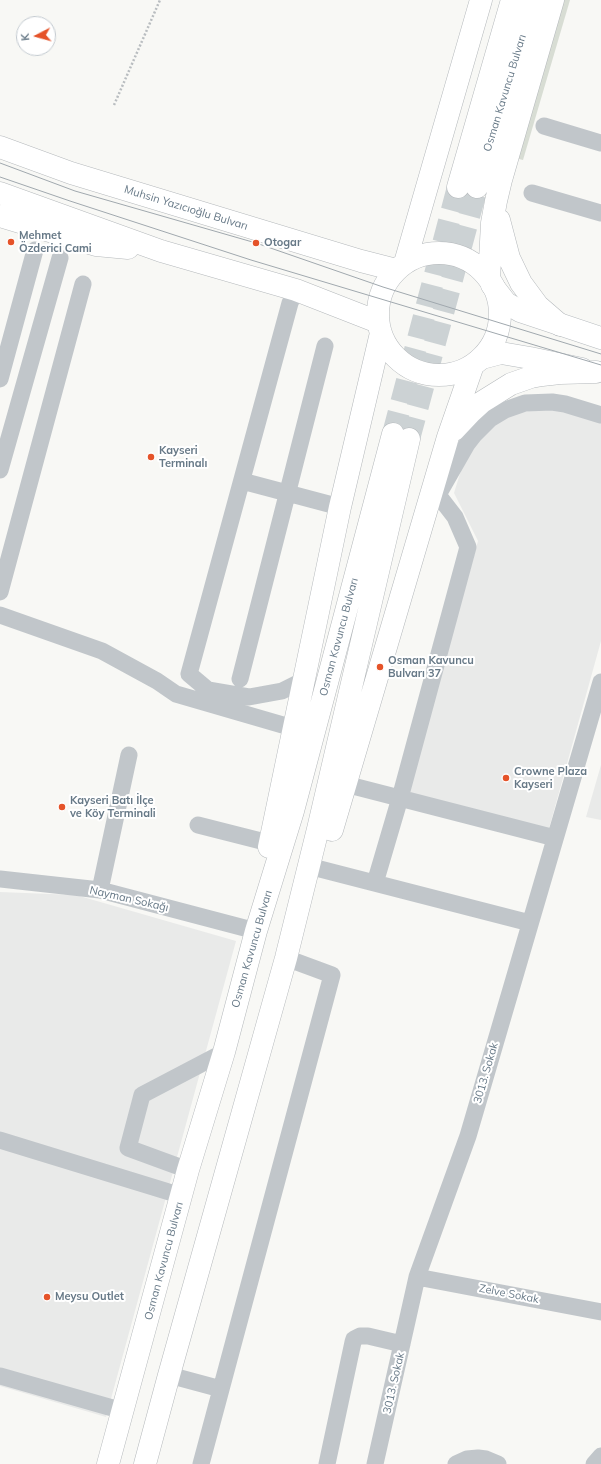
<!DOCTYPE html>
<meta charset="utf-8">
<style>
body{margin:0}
#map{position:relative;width:601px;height:1464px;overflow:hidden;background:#f8f8f5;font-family:Mulish,sans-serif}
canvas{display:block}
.north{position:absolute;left:16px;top:16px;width:40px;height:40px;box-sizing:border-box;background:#fff;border:1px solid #c2c9cf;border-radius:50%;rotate:264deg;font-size:11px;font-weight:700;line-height:16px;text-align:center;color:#677987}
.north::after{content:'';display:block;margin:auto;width:14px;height:18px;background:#e55329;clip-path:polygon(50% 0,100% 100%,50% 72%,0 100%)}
</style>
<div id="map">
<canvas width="601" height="1464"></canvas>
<div class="north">K</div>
</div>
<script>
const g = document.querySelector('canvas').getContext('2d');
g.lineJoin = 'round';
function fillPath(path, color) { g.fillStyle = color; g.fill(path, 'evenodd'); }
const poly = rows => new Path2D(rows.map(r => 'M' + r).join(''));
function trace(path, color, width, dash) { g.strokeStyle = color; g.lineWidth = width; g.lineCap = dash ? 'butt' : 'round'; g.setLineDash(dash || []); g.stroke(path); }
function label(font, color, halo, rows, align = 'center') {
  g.font = font + ' Mulish,sans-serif'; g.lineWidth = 4; g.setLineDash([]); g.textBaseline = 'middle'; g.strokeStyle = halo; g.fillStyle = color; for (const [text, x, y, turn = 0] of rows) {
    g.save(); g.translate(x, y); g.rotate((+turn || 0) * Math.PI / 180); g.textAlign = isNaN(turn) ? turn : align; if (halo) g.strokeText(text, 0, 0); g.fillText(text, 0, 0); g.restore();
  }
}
const built = poly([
 [552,408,601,423,601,641,548,832,409,793,478,541,454,493,462,467,477,441,501,420,521,412],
 [601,765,601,820,586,817],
 [0,892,76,895,236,941,106,1417,0,1386]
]);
const green = poly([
 [563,0,570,0,523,160,515,158]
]);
const highwayTunnel = poly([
 [393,434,458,187],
 [409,439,477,187]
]);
const path = poly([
 [114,105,160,0]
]);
const minor = poly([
 [544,126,601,143],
 [532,193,601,213],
 [296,290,290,303,189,674,208,690,249,697,282,691,304,680],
 [0,379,35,250],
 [0,470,60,258],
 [242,481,340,507],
 [435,500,467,444,474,435,490,419,505,410,525,403,552,402,565,404,601,415],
 [0,592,83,284],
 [0,615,102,651,157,681,176,694,293,728],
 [240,679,325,346],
 [345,784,555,838],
 [198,825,269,843],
 [320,869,530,923],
 [0,879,100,890,256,931],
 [375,883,400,798,468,547,455,517,438,495],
 [100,890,129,755],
 [0,1140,182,1196],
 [188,1170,128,1148,142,1095,224,1052],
 [417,1277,601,1312],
 [169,1375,221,1389],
 [0,1376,123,1411],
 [201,1464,332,975,286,958],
 [327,1464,353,1342,354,1339,360,1336,368,1336,402,1344],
 [375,1464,417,1277,468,1136,601,682],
 [456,1464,467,1459,478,1458,486,1459,498,1464],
 [594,1464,601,1456]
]);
const major = poly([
 [492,285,506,303,520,311,601,338],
 [482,358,501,353,530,358,582,369]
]);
const highway = poly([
 [0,147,71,173,361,261,396,270],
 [458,187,512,0],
 [477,187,534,0],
 [0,193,161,251,296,290,378,322],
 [0,216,96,245,128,248],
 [499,220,509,258,521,283,538,306,560,325],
 '378 314a61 61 0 1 1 122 0a61 61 0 1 1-122 0Z',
 [405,263,481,0],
 [489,279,492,223,496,201,501,180,553,0],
 [454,430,470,413,482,402,511,384,531,377,542,375,560,373,596,372],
 [332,830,448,437,473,365],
 [269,847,340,507,381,333],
 [108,1464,188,1170,224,1052,256,931,293,811,393,434],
 [145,1464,169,1375,286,958,318,829,409,439]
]);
const tram = poly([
 [0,163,75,191,256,243,383,287,601,354],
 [0,177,70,201,251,260,601,365]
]);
const markers = [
 [11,242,4,"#e55329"],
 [256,243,4,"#e55329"],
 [151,457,4,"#e55329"],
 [380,667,4,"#e55329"],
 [506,778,4,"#e55329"],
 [62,807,4,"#e55329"],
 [47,1297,4,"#e55329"]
];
const streetNames = [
 ["Osman Kavuncu Bulvarı",505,93,-73],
 ["Muhsin Yazıcıoğlu Bulvarı",186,208,17],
 ["Osman Kavuncu Bulvarı",339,637,-75],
 ["Nayman Sokağı",129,899,13],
 ["Osman Kavuncu Bulvarı",252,949,-74],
 ["3013. Sokak",486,1073,-74],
 ["Osman Kavuncu Bulvarı",164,1261,-75],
 ["Zelve Sokak",509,1294,11],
 ["3013. Sokak",394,1383,-77]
];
const poiNames = [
 ["Mehmet",19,236],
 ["Özderici Cami",19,249],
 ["Otogar",264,243],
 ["Kayseri",159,451],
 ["Terminalı",159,464],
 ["Osman Kavuncu",388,661],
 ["Bulvarı 37",388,674],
 ["Crowne Plaza",514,772],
 ["Kayseri",514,785],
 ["Kayseri Batı İlçe",70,801],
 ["ve Köy Terminali",70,814],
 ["Meysu Outlet",55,1297]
];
fillPath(built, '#e9eae9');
fillPath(green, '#d8ddd4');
trace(highwayTunnel, '#ccd2d4', 22, [22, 11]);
trace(major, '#b5babe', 23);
trace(highway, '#b5b9bc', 23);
trace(path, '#b9bdc0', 2.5, [2, 2]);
trace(minor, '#c1c6ca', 17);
trace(major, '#fff', 22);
trace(highway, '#fff', 22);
trace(tram, '#a0a8ae', 1);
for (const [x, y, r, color] of markers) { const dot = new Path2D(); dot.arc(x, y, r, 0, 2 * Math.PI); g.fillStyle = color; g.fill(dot); trace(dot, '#fff', 1.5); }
label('11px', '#677987', '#fff', streetNames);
label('bold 11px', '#677987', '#fff', poiNames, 'left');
</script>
